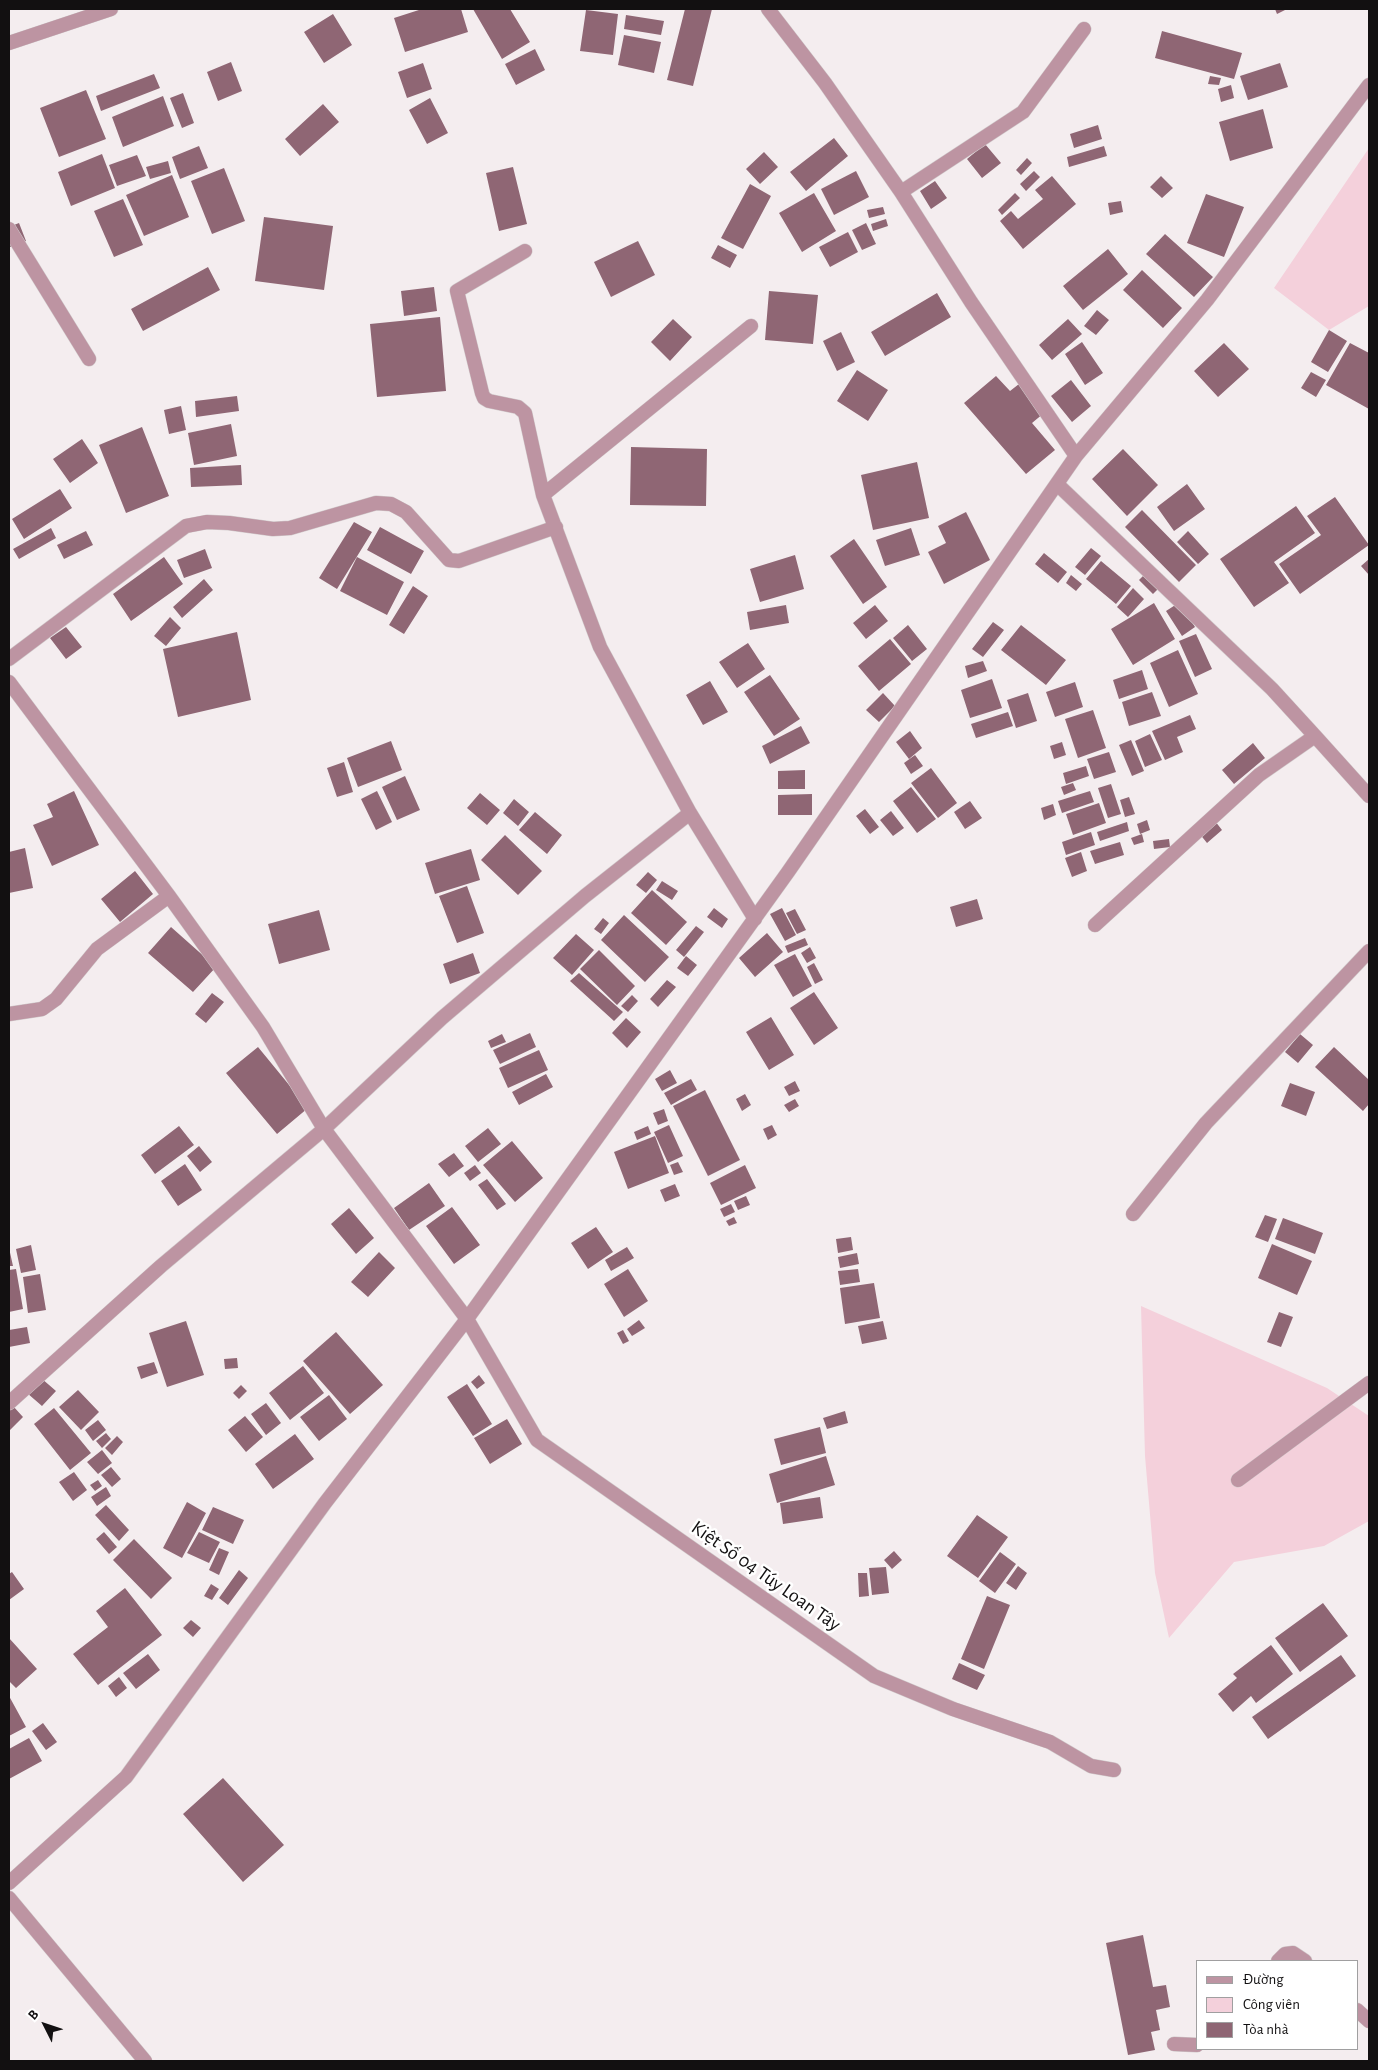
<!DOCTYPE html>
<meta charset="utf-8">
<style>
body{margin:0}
#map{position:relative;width:1378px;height:2070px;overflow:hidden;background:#f4edef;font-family:"Alegreya Sans",sans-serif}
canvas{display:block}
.frame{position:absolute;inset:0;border:10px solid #121011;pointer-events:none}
.legend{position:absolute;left:1196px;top:1960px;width:162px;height:90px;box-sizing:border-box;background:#fff;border:1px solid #a09fa0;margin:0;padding:6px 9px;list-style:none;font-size:15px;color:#121011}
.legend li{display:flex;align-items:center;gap:10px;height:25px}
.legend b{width:25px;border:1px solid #a09fa0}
.north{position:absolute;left:20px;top:2000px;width:50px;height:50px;-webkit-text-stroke:4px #fff;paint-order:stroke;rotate:311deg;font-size:14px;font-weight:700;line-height:20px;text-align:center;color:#121011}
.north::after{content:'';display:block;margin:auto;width:18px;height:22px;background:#121011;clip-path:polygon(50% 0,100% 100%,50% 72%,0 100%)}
</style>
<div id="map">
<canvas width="1378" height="2070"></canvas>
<div class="frame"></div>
<ul class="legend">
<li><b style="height:6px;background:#bd94a2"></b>Đường</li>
<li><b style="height:14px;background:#f4d0db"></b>Công viên</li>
<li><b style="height:14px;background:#8f6674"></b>Tòa nhà</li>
</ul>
<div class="north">B</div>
</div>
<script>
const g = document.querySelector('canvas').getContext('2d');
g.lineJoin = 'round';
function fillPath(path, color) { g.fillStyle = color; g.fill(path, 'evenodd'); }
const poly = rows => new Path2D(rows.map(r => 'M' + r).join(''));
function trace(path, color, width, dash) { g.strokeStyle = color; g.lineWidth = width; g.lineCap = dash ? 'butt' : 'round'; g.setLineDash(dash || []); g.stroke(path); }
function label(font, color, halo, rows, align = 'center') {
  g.font = font + ' "Alegreya Sans",sans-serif'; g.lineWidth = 5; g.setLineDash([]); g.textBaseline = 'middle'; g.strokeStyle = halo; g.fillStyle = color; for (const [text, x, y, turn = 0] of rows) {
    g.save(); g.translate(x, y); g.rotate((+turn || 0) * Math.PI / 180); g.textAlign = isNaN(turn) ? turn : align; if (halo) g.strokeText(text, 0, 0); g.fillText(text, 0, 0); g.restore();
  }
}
const green = poly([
 [1369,148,1369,306,1329,330,1274,288],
 [1141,1306,1327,1388,1369,1416,1369,1521,1324,1546,1234,1562,1169,1638,1155,1573,1145,1456]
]);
const building = poly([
 [422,9,461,9,468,32,405,52,394,18],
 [473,9,510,9,530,42,502,59],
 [685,9,712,9,693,86,667,80],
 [1275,9,1287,9,1277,14],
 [586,10,618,14,613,55,580,51],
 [333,14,352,45,324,63,304,32],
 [626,15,664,21,661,35,624,29],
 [1162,31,1242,53,1234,79,1155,58],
 [624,35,661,42,654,73,618,65],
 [535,49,545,70,516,85,505,64],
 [231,62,242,91,218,101,207,72],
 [423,63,432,89,407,98,398,72],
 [1280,63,1288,87,1248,100,1240,76],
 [154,74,160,88,101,111,96,96],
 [1210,76,1221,78,1219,85,1208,84],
 [1231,85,1234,98,1221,102,1218,89],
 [86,90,106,139,59,157,40,108],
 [183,93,194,123,182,128,170,98],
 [163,96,174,126,123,147,112,117],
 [430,98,448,133,427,144,409,110],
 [323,104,339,122,300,156,285,139],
 [1263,109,1273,148,1230,161,1219,122],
 [1098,125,1102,139,1074,148,1070,134],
 [834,138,848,156,806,191,790,172],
 [985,144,1001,163,982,178,967,159],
 [199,146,208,168,180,179,172,157],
 [1104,146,1107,156,1069,167,1067,157],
 [764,152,778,167,760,184,746,169],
 [102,154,115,188,71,206,58,172],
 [137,155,146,176,117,186,109,165],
 [1027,158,1032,163,1021,175,1016,170],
 [168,161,171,173,150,179,146,167],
 [513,167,527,224,499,231,486,173],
 [224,168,245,221,212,234,191,181],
 [856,171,869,197,834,215,821,189],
 [1034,171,1040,177,1026,191,1020,184],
 [172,175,189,217,144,236,126,195],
 [1052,176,1076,204,1023,249,1000,221,1011,211,1018,219,1043,199,1035,190],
 [1161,176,1173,188,1162,198,1150,187],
 [935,181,947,198,931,209,920,191],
 [750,184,771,196,743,249,721,238],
 [814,193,836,231,802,252,779,213],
 [1015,193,1020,198,1002,215,998,210],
 [1206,194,1244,207,1224,257,1187,243],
 [123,199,143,245,114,257,94,211],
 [1121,201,1123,212,1110,215,1108,203],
 [883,207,885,214,869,218,867,210],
 [264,217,333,226,324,290,255,281],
 [886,219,888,226,873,231,871,224],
 [19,223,26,241,10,247,9,227],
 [866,223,876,244,862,250,852,230],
 [848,232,858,252,830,267,819,247],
 [1165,234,1213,277,1194,297,1146,254],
 [638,241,655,275,611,297,594,262],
 [718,245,737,255,730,268,711,258],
 [1108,249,1128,274,1083,310,1063,286],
 [208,267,220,290,143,331,131,309],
 [1142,270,1182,308,1163,328,1123,290],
 [434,287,437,311,404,316,401,291],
 [769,291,818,295,813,344,765,340],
 [937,293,951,317,885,356,871,332],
 [1097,310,1109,320,1096,335,1084,326],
 [440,317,446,391,377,397,370,324],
 [673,319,692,337,670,361,651,342],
 [1068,319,1082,334,1052,360,1039,345],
 [1329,330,1347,341,1328,372,1311,362],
 [841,332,855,362,837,371,823,341],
 [1082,342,1103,373,1085,385,1065,354],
 [1224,343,1249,369,1218,397,1194,371],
 [1350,343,1369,353,1369,409,1326,385],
 [857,370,888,390,868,421,837,401],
 [1311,372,1326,380,1316,397,1301,388],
 [996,376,1010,391,1019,384,1044,413,1032,423,1055,450,1026,474,964,403],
 [1071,380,1091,406,1072,422,1051,396],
 [237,396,239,411,196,417,195,401],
 [181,406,186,430,169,434,164,410],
 [231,424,237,456,194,465,188,433],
 [142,427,169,496,126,513,99,445],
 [82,439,98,463,70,483,53,459],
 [631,447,707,449,706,506,630,505],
 [1123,449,1158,485,1127,516,1092,479],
 [917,462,929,518,873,530,861,475],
 [241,465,242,485,191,487,190,468],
 [1187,484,1205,509,1174,531,1157,507],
 [60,489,72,508,24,539,12,519],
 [1335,497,1369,545,1300,594,1279,564,1321,535,1307,516],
 [1296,506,1315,533,1274,562,1289,583,1254,607,1220,559],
 [1142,510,1196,565,1179,582,1125,527],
 [966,512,990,560,944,584,928,552,946,543,938,526],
 [354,522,372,532,337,589,319,578],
 [380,527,424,551,411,574,367,550],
 [51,528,56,538,19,559,13,549],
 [911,528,920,555,885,566,876,540],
 [86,531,93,545,64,559,57,545],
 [1188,531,1209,554,1198,564,1177,542],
 [854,539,887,587,863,604,830,556],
 [1091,548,1101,556,1085,575,1075,567],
 [205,549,212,568,184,578,177,560],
 [1044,553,1067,572,1058,583,1035,564],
 [795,555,804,589,760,602,750,569],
 [164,557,183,584,131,621,113,594],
 [357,557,404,582,387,615,340,591],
 [1369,559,1369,575,1361,566],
 [1101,561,1131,586,1116,604,1086,579],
 [1147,572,1161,586,1153,594,1139,580],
 [1071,575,1082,584,1076,591,1066,583],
 [204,579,213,590,182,618,173,607],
 [413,586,428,596,404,634,389,625],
 [1133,588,1144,599,1128,617,1117,607],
 [1180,602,1195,627,1182,636,1166,611],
 [1154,603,1175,639,1133,665,1111,629],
 [786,605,789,623,750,630,747,612],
 [875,605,888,621,866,639,853,623],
 [170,617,181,628,166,646,154,636],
 [993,622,1004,630,983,657,972,649],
 [908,625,927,649,912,661,893,638],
 [1021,625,1066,660,1046,685,1001,650],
 [66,627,82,647,66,659,50,638],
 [237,632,251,700,178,717,163,649],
 [1196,634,1212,669,1195,677,1179,641],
 [890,639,911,664,879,691,858,666],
 [748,643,765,669,737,688,719,662],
 [1178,650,1198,694,1169,707,1150,663],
 [983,661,987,671,968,678,965,666],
 [1142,670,1148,689,1119,699,1113,680],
 [770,675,800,719,774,736,744,692],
 [992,679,1002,708,970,718,961,690],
 [710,681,728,712,703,725,686,695],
 [1075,682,1083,707,1055,717,1046,692],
 [1152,692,1161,716,1129,726,1122,702],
 [883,693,895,706,879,722,866,710],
 [1028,693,1037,721,1016,728,1007,700],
 [1093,710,1106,748,1078,758,1065,719],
 [1008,712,1013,726,976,738,971,724],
 [1190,715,1196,729,1177,737,1183,752,1165,760,1152,731],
 [801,726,810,743,770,764,762,746],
 [910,731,922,748,909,759,896,742],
 [1150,734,1162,760,1145,767,1135,741],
 [1131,740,1144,771,1132,776,1119,745],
 [391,741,402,770,358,787,347,758],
 [1062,742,1066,755,1054,759,1050,746],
 [1253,743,1265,758,1234,784,1222,770],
 [1109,752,1116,772,1094,779,1087,759],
 [915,755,923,766,911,774,904,763],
 [344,762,353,792,337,797,327,768],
 [1086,766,1089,776,1066,784,1063,773],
 [931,768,957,803,938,818,911,783],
 [805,770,805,789,778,789,778,771],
 [405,776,420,810,397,820,382,787],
 [1073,783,1076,790,1064,795,1061,787],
 [1111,784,1121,814,1108,818,1098,788],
 [911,787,936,819,917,833,893,801],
 [74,791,99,845,52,866,33,825,53,817,47,804],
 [377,791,392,822,376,830,361,799],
 [1090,791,1094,802,1062,813,1058,801],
 [480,793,500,810,487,825,467,808],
 [812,794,812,815,778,815,778,795],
 [1129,797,1135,814,1125,817,1120,800],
 [514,799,529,812,518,826,503,813],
 [970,801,982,818,965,829,954,812],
 [1099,803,1106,823,1073,835,1066,814],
 [1053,804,1056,815,1044,820,1041,808],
 [865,809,879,827,870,834,856,816],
 [891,811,904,828,893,836,880,820],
 [535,812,562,835,547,854,519,830],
 [1147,820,1150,830,1140,834,1137,824],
 [1215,821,1222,830,1207,843,1199,833],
 [1127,822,1129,831,1100,841,1097,832],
 [1091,832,1095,845,1066,855,1062,842],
 [1142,834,1144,842,1134,845,1131,838],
 [505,835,542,871,518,895,481,860],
 [1169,839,1170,847,1154,849,1153,841],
 [1120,842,1124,855,1095,864,1090,851],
 [25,848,33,888,9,893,9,852],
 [471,849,480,880,435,894,425,863],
 [1081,852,1087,871,1072,877,1065,858],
 [135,871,153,894,120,922,101,899],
 [648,872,657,880,646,893,636,885],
 [662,881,678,891,672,900,656,890],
 [467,886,484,933,457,943,439,896],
 [652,890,687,922,666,945,631,913],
 [977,899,983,919,956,927,950,907],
 [714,908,728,919,722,928,707,917],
 [782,908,796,935,785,941,770,914],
 [795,909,806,930,797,934,786,913],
 [319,910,330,950,279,964,268,924],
 [624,915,669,957,645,982,601,940],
 [603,918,609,923,601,934,594,929],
 [696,926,704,932,684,957,676,950],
 [171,927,216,967,193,992,148,953],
 [767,933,783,952,755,977,739,958],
 [576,934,594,950,572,975,553,958],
 [805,938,808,945,788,953,785,946],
 [810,947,816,958,807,963,801,953],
 [599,950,635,986,617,1005,580,969],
 [473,953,480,973,450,984,443,964],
 [795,954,812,986,793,997,774,965],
 [686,956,697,965,688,976,677,968],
 [814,963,823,980,815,984,807,967],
 [579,973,623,1012,614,1021,570,981],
 [667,980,676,987,658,1007,650,999],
 [814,992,838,1028,814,1045,790,1008],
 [212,993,224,1002,206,1023,195,1014],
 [632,995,638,1001,628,1012,621,1006],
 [771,1017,794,1055,769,1070,746,1032],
 [626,1018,641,1032,627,1048,612,1033],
 [530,1033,536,1047,500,1064,493,1050],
 [502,1034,506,1042,491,1048,488,1041],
 [1300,1034,1313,1045,1298,1063,1285,1052],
 [258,1047,308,1108,277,1134,226,1073],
 [1334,1047,1369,1080,1369,1104,1363,1111,1315,1067],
 [539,1050,548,1070,508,1088,499,1068],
 [670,1070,677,1083,662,1091,655,1079],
 [546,1074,553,1087,519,1105,512,1092],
 [691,1079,697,1090,671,1105,664,1093],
 [795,1081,800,1091,789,1096,784,1087],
 [1290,1083,1315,1092,1306,1116,1281,1106],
 [705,1090,740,1160,708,1176,673,1106],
 [745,1094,751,1105,742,1111,736,1099],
 [795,1099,799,1106,789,1112,784,1105],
 [664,1109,668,1121,658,1125,653,1113],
 [669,1125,683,1156,668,1163,654,1132],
 [772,1125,777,1135,768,1140,763,1129],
 [179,1126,194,1145,155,1174,141,1155],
 [648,1126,651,1134,637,1140,634,1132],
 [488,1128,501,1144,478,1162,465,1146],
 [655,1136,669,1173,628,1189,614,1152],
 [512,1141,543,1178,515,1202,483,1165],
 [199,1146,212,1162,200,1172,187,1156],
 [454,1153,464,1166,449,1177,438,1164],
 [678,1162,683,1172,674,1175,670,1165],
 [185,1164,202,1190,178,1206,161,1181],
 [475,1165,481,1173,470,1181,464,1173],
 [745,1165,756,1188,721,1205,710,1183],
 [487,1179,506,1204,497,1210,478,1185],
 [429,1183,445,1206,409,1230,394,1208],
 [675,1184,680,1196,665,1202,660,1190],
 [746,1196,750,1205,738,1210,734,1201],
 [731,1204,735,1212,724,1217,720,1209],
 [452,1207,480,1245,454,1264,426,1226],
 [349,1208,374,1238,356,1254,331,1224],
 [1265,1215,1277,1219,1268,1242,1255,1237],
 [734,1217,737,1223,729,1226,726,1221],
 [1283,1218,1323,1233,1315,1254,1275,1239],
 [596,1227,613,1252,588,1269,571,1243],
 [851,1237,853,1250,838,1253,836,1239],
 [1272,1244,1312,1261,1297,1295,1258,1278],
 [31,1245,36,1270,21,1273,16,1249],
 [627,1247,634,1258,611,1271,605,1260],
 [9,1248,13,1266,9,1266],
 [379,1252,395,1268,368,1297,351,1282],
 [857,1253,859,1264,840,1268,838,1257],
 [16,1269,23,1309,9,1312,9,1270],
 [628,1269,648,1301,624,1317,604,1284],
 [858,1269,860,1282,840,1285,838,1271],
 [40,1274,46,1310,28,1313,23,1277],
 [874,1283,880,1318,845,1324,840,1288],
 [1279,1312,1293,1317,1281,1347,1267,1342],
 [639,1320,645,1328,632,1336,627,1329],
 [186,1321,204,1375,167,1387,149,1333],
 [883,1321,887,1339,862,1344,858,1326],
 [27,1327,30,1343,9,1347,9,1330],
 [623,1330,629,1341,623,1344,617,1333],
 [336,1332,383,1385,350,1414,303,1361],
 [237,1358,238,1368,225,1369,224,1359],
 [154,1362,158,1373,141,1379,137,1367],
 [303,1366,324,1393,290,1420,269,1393],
 [479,1375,485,1383,477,1389,471,1382],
 [41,1378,56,1391,42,1406,27,1393],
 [467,1384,492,1424,473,1436,447,1397],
 [241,1385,247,1391,239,1399,233,1393],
 [78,1390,99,1412,81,1430,59,1407],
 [329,1395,347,1419,319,1441,300,1417],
 [266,1403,281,1423,266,1435,251,1414],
 [13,1406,23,1417,9,1431,9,1410],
 [54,1408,91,1453,70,1470,34,1424],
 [845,1411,848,1423,827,1429,823,1418],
 [245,1416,263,1437,246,1452,228,1430],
 [507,1419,522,1444,490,1464,474,1438],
 [98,1420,106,1430,93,1441,85,1430],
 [820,1427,826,1453,781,1465,774,1439],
 [106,1433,111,1439,102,1448,96,1441],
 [295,1434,314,1459,273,1489,255,1464],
 [117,1436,123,1442,112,1455,105,1448],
 [102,1450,112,1463,98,1474,87,1462],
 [826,1456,835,1485,777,1503,769,1474],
 [111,1467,121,1479,112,1487,101,1475],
 [74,1472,87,1490,73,1501,59,1482],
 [98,1480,102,1486,95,1491,90,1485],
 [106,1487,111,1496,97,1506,91,1497],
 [820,1497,823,1518,783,1524,780,1503],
 [187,1502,206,1513,182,1558,163,1548],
 [106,1505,129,1530,119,1541,95,1515],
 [213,1507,244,1520,233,1544,202,1530],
 [977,1515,1008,1537,978,1578,947,1556],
 [104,1532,117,1547,109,1554,96,1539],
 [199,1532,220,1542,209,1563,187,1553],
 [134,1539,172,1578,151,1599,113,1560],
 [219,1548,229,1552,219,1575,209,1570],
 [894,1551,902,1560,892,1569,884,1560],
 [1000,1552,1016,1564,995,1593,979,1581],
 [1018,1566,1027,1573,1016,1590,1006,1583],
 [886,1567,889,1593,872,1595,869,1568],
 [239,1570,248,1578,228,1605,219,1598],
 [12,1572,24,1589,9,1600,9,1574],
 [858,1573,867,1573,869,1596,859,1597],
 [211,1584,219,1589,212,1600,204,1596],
 [125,1588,162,1635,98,1685,73,1654,108,1627,96,1611],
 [987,1596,1010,1605,984,1669,961,1659],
 [1323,1603,1348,1636,1300,1672,1275,1638],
 [191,1620,201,1628,193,1637,183,1628],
 [9,1638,37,1669,16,1688,9,1681],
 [1271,1645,1293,1674,1256,1703,1251,1696,1233,1712,1218,1694,1237,1678,1233,1674],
 [148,1654,160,1670,136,1689,123,1673],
 [1341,1655,1356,1676,1268,1739,1252,1717],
 [959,1663,985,1675,977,1690,952,1679],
 [119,1677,127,1688,116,1697,108,1686],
 [9,1696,26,1727,9,1736],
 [43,1723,57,1742,46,1750,32,1731],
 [29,1738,42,1761,9,1779,9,1749],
 [223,1778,284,1845,243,1882,183,1814],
 [1143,1935,1153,1987,1166,1985,1170,2007,1156,2010,1160,2030,1151,2032,1155,2050,1128,2055,1106,1943]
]);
const service = poly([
 [9,229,89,359]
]);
const minor = poly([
 [768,9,825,83,901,192,971,302,1076,456],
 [901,192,1023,112,1084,29],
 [525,251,457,291,482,393,484,398,489,401,518,407,525,413,543,495,600,647,690,813,755,919],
 [1057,484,1272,689,1315,736,1259,775,1095,925],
 [543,495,751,326],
 [9,659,186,526,207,522,229,523,273,529,290,528,376,503,391,504,406,512,449,560,459,561,556,527],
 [9,682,169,896,263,1027,324,1129,467,1319,537,1440,874,1676,953,1709,1050,1742,1091,1766,1114,1770],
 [1315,736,1369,796],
 [9,1014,42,1009,56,999,97,949,169,896],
 [1133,1214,1206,1123,1369,951],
 [9,1403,161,1266,324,1129,442,1018,585,896,690,813],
 [1238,1480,1369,1383],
 [9,1883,126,1777,325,1503,467,1319,788,872,1076,456,1207,300,1369,85],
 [9,1898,145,2061],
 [1278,1961,1285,1954,1293,1953,1305,1961],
 [1357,2010,1369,2021],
 [1174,2044,1197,2045]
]);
const tertiary = poly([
 [9,43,111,9]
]);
const streetNames = [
 ["Kiệt Số 04 Túy Loan Tây",766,1576,35]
];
fillPath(green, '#f4d0db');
fillPath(building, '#8f6674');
trace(service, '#d0cacb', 15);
trace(minor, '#d0cacb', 15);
trace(tertiary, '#d0cacb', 15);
trace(service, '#bd94a2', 14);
trace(minor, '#bd94a2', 14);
trace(tertiary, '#bd94a2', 14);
label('20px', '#121011', '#fff', streetNames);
</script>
